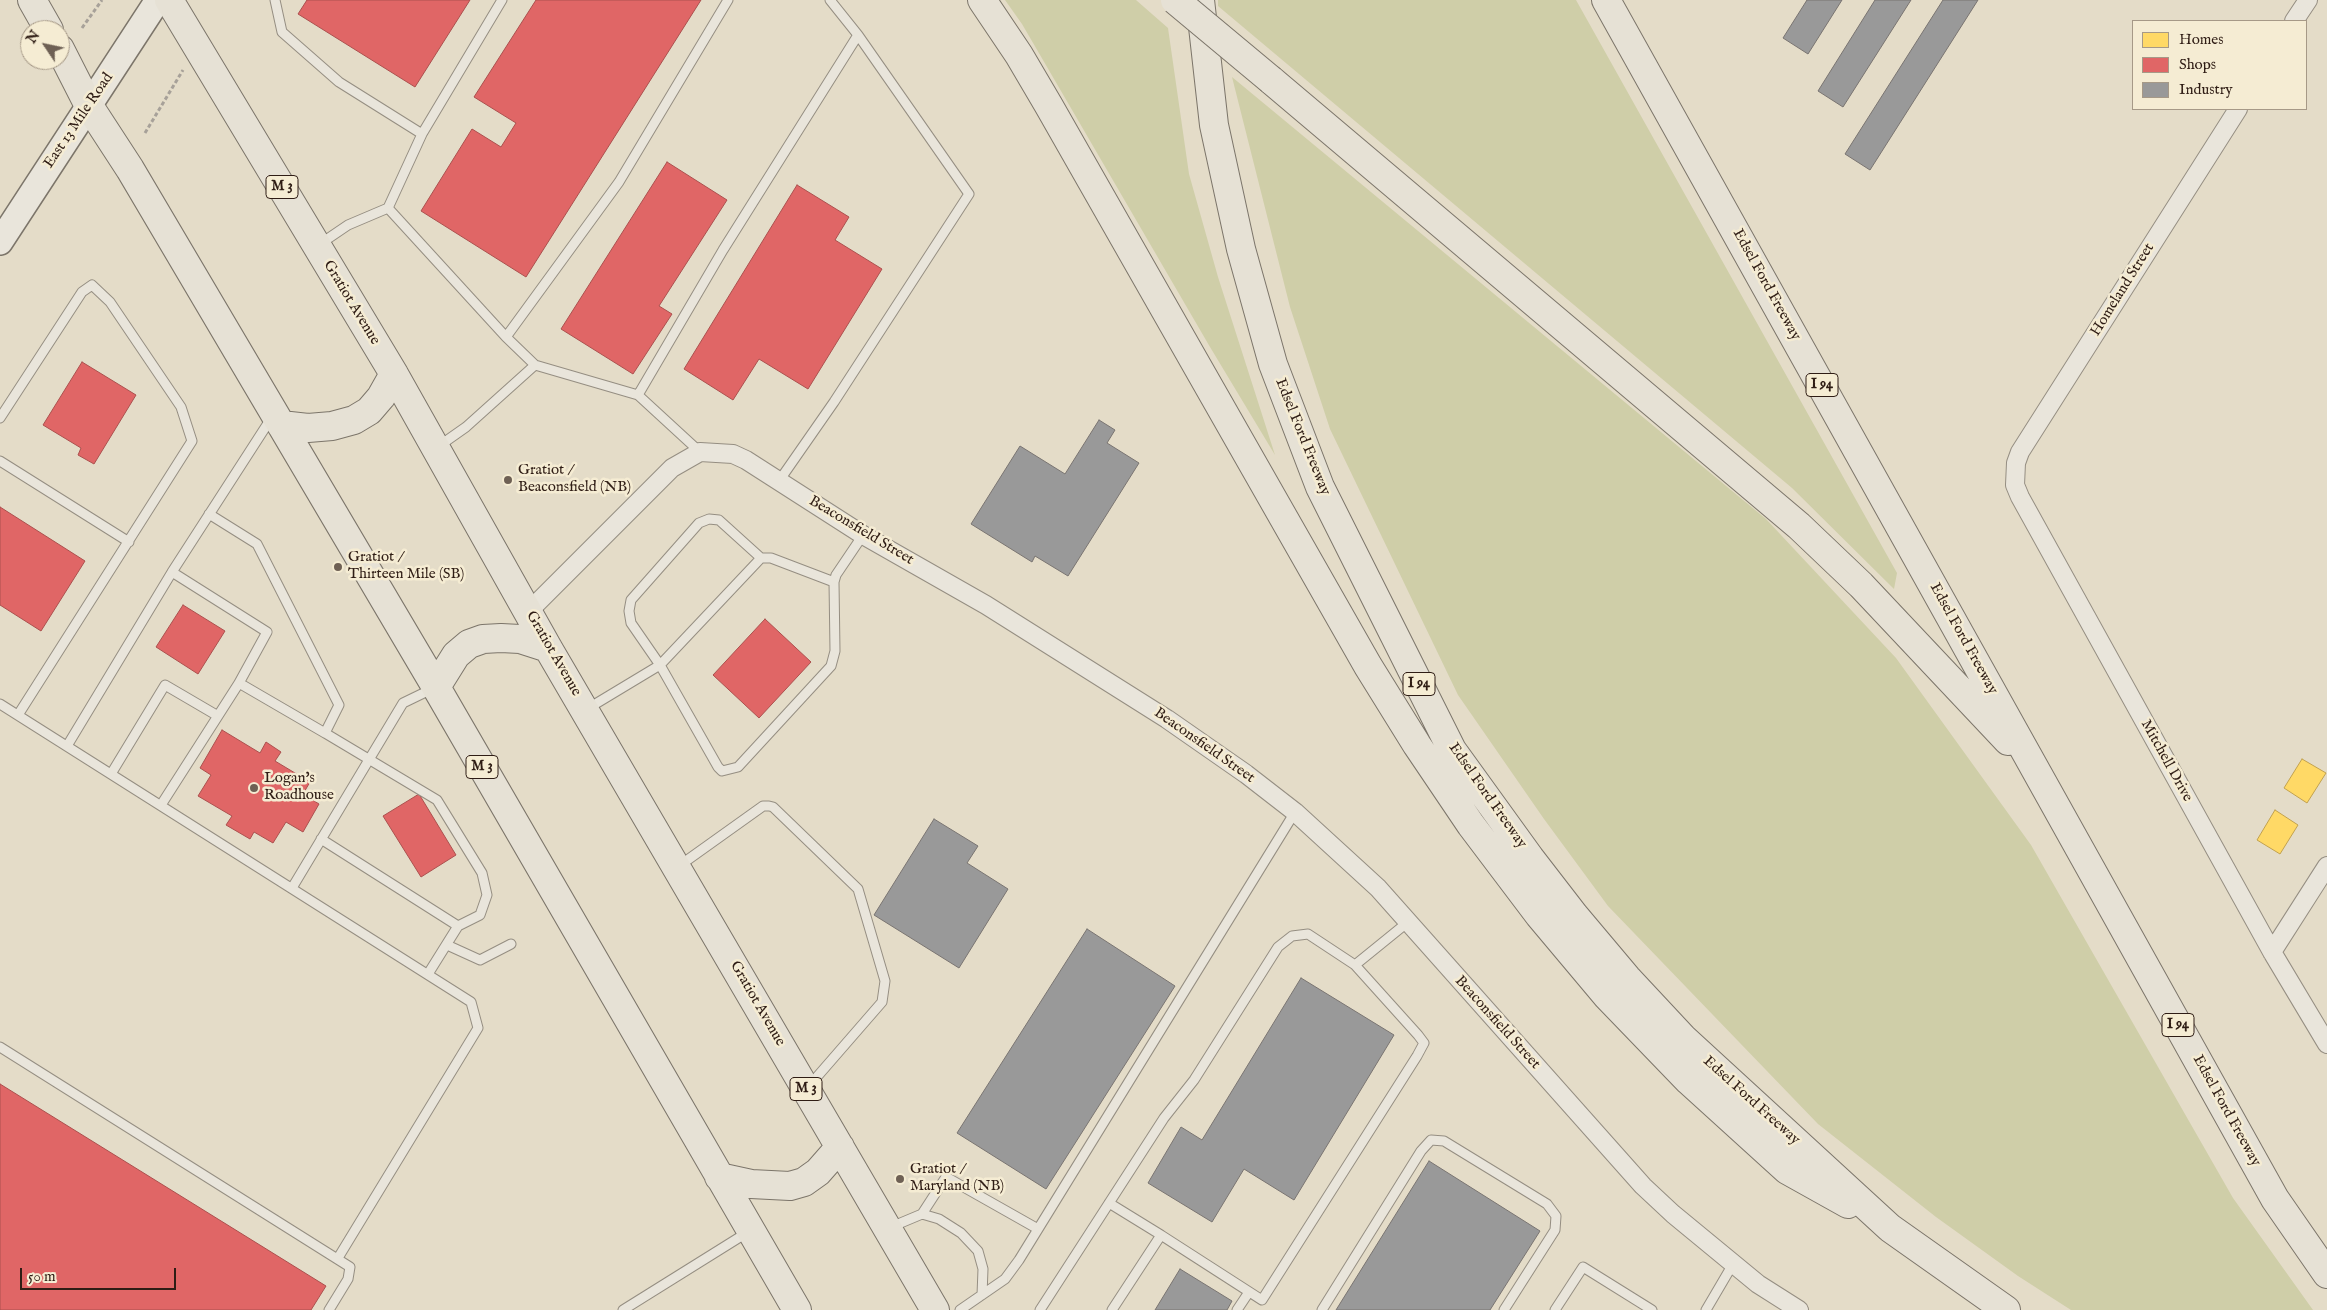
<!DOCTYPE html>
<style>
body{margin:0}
#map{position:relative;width:2327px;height:1310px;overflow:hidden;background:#e4dcc8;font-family:"IM FELL English",serif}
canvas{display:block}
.legend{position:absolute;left:2132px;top:20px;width:175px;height:90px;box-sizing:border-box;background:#f5ecd3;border:1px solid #a69987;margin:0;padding:6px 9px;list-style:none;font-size:15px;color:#2f1d15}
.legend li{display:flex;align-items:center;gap:10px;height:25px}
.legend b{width:25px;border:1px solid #a69987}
.north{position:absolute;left:20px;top:20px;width:50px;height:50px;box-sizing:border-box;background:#f5ecd3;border:1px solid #a69987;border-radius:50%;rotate:304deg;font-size:14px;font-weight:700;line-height:20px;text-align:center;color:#2f1d15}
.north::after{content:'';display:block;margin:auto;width:18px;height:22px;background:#6e6054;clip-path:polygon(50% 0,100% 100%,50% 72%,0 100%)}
.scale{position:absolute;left:20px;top:1268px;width:156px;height:22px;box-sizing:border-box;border:2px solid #2f1d15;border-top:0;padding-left:6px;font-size:15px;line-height:18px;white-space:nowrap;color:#2f1d15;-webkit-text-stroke:4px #f5ecd3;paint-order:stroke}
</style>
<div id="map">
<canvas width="2327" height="1310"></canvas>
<ul class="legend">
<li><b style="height:14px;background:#ffd966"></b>Homes</li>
<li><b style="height:14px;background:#e06666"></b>Shops</li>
<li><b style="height:14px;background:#999"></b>Industry</li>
</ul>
<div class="north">N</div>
<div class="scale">50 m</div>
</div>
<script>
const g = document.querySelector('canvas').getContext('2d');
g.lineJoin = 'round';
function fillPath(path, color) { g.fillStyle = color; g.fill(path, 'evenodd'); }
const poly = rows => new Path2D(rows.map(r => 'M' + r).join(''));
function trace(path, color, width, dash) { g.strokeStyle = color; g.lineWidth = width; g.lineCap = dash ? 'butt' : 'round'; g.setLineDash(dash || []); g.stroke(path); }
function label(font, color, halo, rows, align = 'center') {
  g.font = font + ' "IM FELL English",serif'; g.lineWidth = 5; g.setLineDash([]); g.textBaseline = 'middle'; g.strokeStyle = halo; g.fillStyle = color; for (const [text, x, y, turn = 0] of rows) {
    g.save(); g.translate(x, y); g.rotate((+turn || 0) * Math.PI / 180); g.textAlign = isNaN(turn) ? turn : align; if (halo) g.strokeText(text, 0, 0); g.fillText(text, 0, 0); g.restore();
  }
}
const green = poly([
 [1005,0,1136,0,1168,28,1189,174,1218,277,1275,455,1210,347,1022,24],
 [1218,0,1576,0,1897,573,1894,589,1792,488,1218,6],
 [1232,77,1766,519,1896,658,2031,845,2233,1198,2313,1310,2071,1310,2018,1276,1936,1217,1818,1124,1608,906,1544,819,1458,695,1330,429,1290,307]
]);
const homes = poly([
 [2302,759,2326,773,2307,803,2284,788,2302,759],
 [2275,810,2298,825,2280,854,2257,840,2275,810]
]);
const shops = poly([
 [307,0,470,0,415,87,298,14,307,0],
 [536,0,701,0,526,277,421,211,472,129,501,147,516,123,474,97,536,0],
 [667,162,727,200,659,306,672,314,633,374,561,329,667,162],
 [797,185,849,217,835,240,882,269,808,389,759,359,733,400,684,369,797,185],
 [82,362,136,395,94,464,78,455,81,448,43,425,82,362],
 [0,507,85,561,41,631,0,605,0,507],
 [183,605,225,631,198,674,156,647,183,605],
 [765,619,811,662,759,718,713,675,765,619],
 [222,730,260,753,266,742,281,752,275,761,310,782,303,794,319,804,303,832,286,822,273,843,254,832,250,839,226,825,232,816,198,796,211,775,200,768,222,730],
 [419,794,456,855,421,877,383,816,419,794],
 [0,1084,326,1286,311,1310,0,1310,0,1084]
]);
const industry = poly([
 [1807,0,1842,0,1808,54,1783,38,1807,0],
 [1875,0,1911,0,1843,107,1818,91,1875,0],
 [1943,0,1978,0,1870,170,1845,154,1943,0],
 [1099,420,1115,430,1107,443,1139,463,1068,576,1035,556,1032,562,971,524,1020,446,1065,474,1099,420],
 [934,819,978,846,967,863,1008,889,959,968,874,915,934,819],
 [1087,929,1175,986,1046,1189,957,1133,1087,929],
 [1301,978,1394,1035,1294,1200,1244,1169,1212,1222,1148,1183,1181,1127,1202,1140,1301,978],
 [1429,1161,1540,1231,1490,1310,1336,1310,1429,1161],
 [1180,1269,1232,1301,1227,1310,1155,1310,1180,1269]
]);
const path = poly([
 [82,28,102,0],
 [145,133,183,70]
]);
const service = poly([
 [275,0,282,32,339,82,422,134,388,208],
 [830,0,858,35],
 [422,134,502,0],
 [320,244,348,225,388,208,506,337,535,365],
 [506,337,619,182,728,0],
 [638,395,723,250,858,35,969,194,834,402,779,481],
 [0,418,82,292,92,285,110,302,181,407,192,441,18,715],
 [439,446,466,427,535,365,638,395,700,452],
 [0,461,129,542],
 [761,558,719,520,709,519,699,523,631,600,629,611,631,623,660,665,761,558,771,558,834,582],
 [172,572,267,632,239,683,325,733,339,705,257,544,209,514],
 [0,704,471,1002,478,1028,338,1258],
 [587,709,660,665,718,767,722,771,738,767,831,666,835,651,834,582,836,575,863,535],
 [67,746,172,572,272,417],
 [111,774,165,685,218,716],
 [161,805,239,683],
 [321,839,458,926,480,915,487,895,482,873,437,800,325,733],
 [679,866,763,806,769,806,773,807,858,889,885,981,882,1002,809,1086],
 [292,888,403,703,434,688],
 [447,945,480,960,511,944],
 [1355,965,1408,922],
 [428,974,458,926],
 [0,1047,350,1267,348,1279,329,1310],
 [1109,1203,1161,1235],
 [922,1214,939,1219,961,1233,978,1251,983,1269,982,1295],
 [891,1227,922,1214,946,1177,1038,1229],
 [623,1310,748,1232],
 [960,1310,1005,1279,1019,1260,1295,812],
 [1040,1310,1164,1118,1194,1080,1278,947,1292,936,1308,934,1355,965,1418,1035,1424,1043,1417,1056,1262,1300,1161,1235,1112,1310],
 [1237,1310,1249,1292],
 [1322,1310,1421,1151,1431,1140,1444,1141,1547,1204,1556,1216,1555,1230,1504,1310],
 [1555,1310,1583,1267,1652,1310],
 [1706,1310,1733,1264]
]);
const minor = poly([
 [2294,21,2308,0],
 [2238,109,2020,452,2016,463,2015,485,2020,497,2272,952,2327,1044],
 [528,612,672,468,700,452,733,454,746,460,863,535,986,605,1167,719,1246,774,1295,812,1378,888,1643,1186,1673,1214,1758,1284,1799,1310],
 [2272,952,2327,866]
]);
const secondary = poly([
 [0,242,158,0]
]);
const primary = poly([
 [32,0,49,30],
 [169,0,394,374,548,648,935,1310],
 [60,49,89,106,130,169,436,687,797,1310],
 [281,425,308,428,332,426,354,420,369,411,381,397,394,374],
 [436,687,456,655,469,644,483,639,501,638,520,639,548,648],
 [719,1177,751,1184,790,1186,804,1182,818,1172,840,1147]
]);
const motorway = poly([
 [982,0,1019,55,1049,106,1368,666,1417,745,1471,825,1539,915,1607,996,1689,1081,1787,1170,1848,1204],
 [1200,0,1214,125,1241,249,1273,364,1320,487,1452,750,1530,858,1574,915,1627,978,1683,1038,1890,1228,2006,1310],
 [1606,0,2275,1199,2327,1274],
 [1271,80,1799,526,1861,585,2008,741]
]);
const motorwayBridge = poly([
 [1175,0,1271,80]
]);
const markers = [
 [508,480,5,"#6e6054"],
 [338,567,5,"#6e6054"],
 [254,788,5,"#6e6054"],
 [900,1179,5,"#6e6054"]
];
const shields = [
 [282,187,32],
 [1822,385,32],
 [1419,684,32],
 [482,767,32],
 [2178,1025,32],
 [806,1089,32]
];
const shieldNames = [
 ["M 3",282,187],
 ["I 94",1822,385],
 ["I 94",1419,684],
 ["M 3",482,767],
 ["I 94",2178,1025],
 ["M 3",806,1089]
];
const streetNames = [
 ["East 13 Mile Road",79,121,-56],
 ["Edsel Ford Freeway",1766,285,61],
 ["Homeland Street",2123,290,-58],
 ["Gratiot Avenue",351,303,59],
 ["Edsel Ford Freeway",1302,437,68],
 ["Beaconsfield Street",861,531,31],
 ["Edsel Ford Freeway",1963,639,61],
 ["Gratiot Avenue",553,654,60],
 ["Beaconsfield Street",1204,746,35],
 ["Mitchell Drive",2166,761,61],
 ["Edsel Ford Freeway",1487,796,55],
 ["Gratiot Avenue",757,1004,60],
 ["Beaconsfield Street",1497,1023,48],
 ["Edsel Ford Freeway",1751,1101,42],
 ["Edsel Ford Freeway",2226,1111,61]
];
const poiNames = [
 ["Gratiot /",518,471],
 ["Beaconsfield (NB)",518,488],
 ["Gratiot /",348,558],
 ["Thirteen Mile (SB)",348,575],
 ["Logan's",264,779],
 ["Roadhouse",264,796],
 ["Gratiot /",910,1170],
 ["Maryland (NB)",910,1187]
];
fillPath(green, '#cfcea8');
fillPath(homes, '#ffd966');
trace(homes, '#c1a14e', 1);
fillPath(shops, '#e06666');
trace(shops, '#ab504e', 1);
fillPath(industry, '#999');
trace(industry, '#797471', 1);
trace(service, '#958e82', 11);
trace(minor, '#958e82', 20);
trace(secondary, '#7c756a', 28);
trace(primary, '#7c756a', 30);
trace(motorway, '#7c756a', 30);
trace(path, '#a7a199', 3, [4, 2.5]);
trace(service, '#e9e5db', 9);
trace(minor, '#e9e5db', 18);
trace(secondary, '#e9e5db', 25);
trace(primary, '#e6e1d5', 28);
trace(motorway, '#e6e1d5', 28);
trace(motorwayBridge, '#7c756a', 30, []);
trace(motorwayBridge, '#e6e1d5', 28);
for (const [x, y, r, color] of markers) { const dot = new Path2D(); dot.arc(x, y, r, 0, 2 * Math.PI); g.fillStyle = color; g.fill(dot); trace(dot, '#f5ecd3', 2); }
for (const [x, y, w] of shields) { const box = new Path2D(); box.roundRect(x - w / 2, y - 11.5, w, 23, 4); g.fillStyle = '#f5ecd3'; g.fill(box); trace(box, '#2f1d15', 1); }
label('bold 14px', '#2f1d15', null, shieldNames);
label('15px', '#2f1d15', '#f5ecd3', streetNames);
label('15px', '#2f1d15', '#f5ecd3', poiNames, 'left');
</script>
